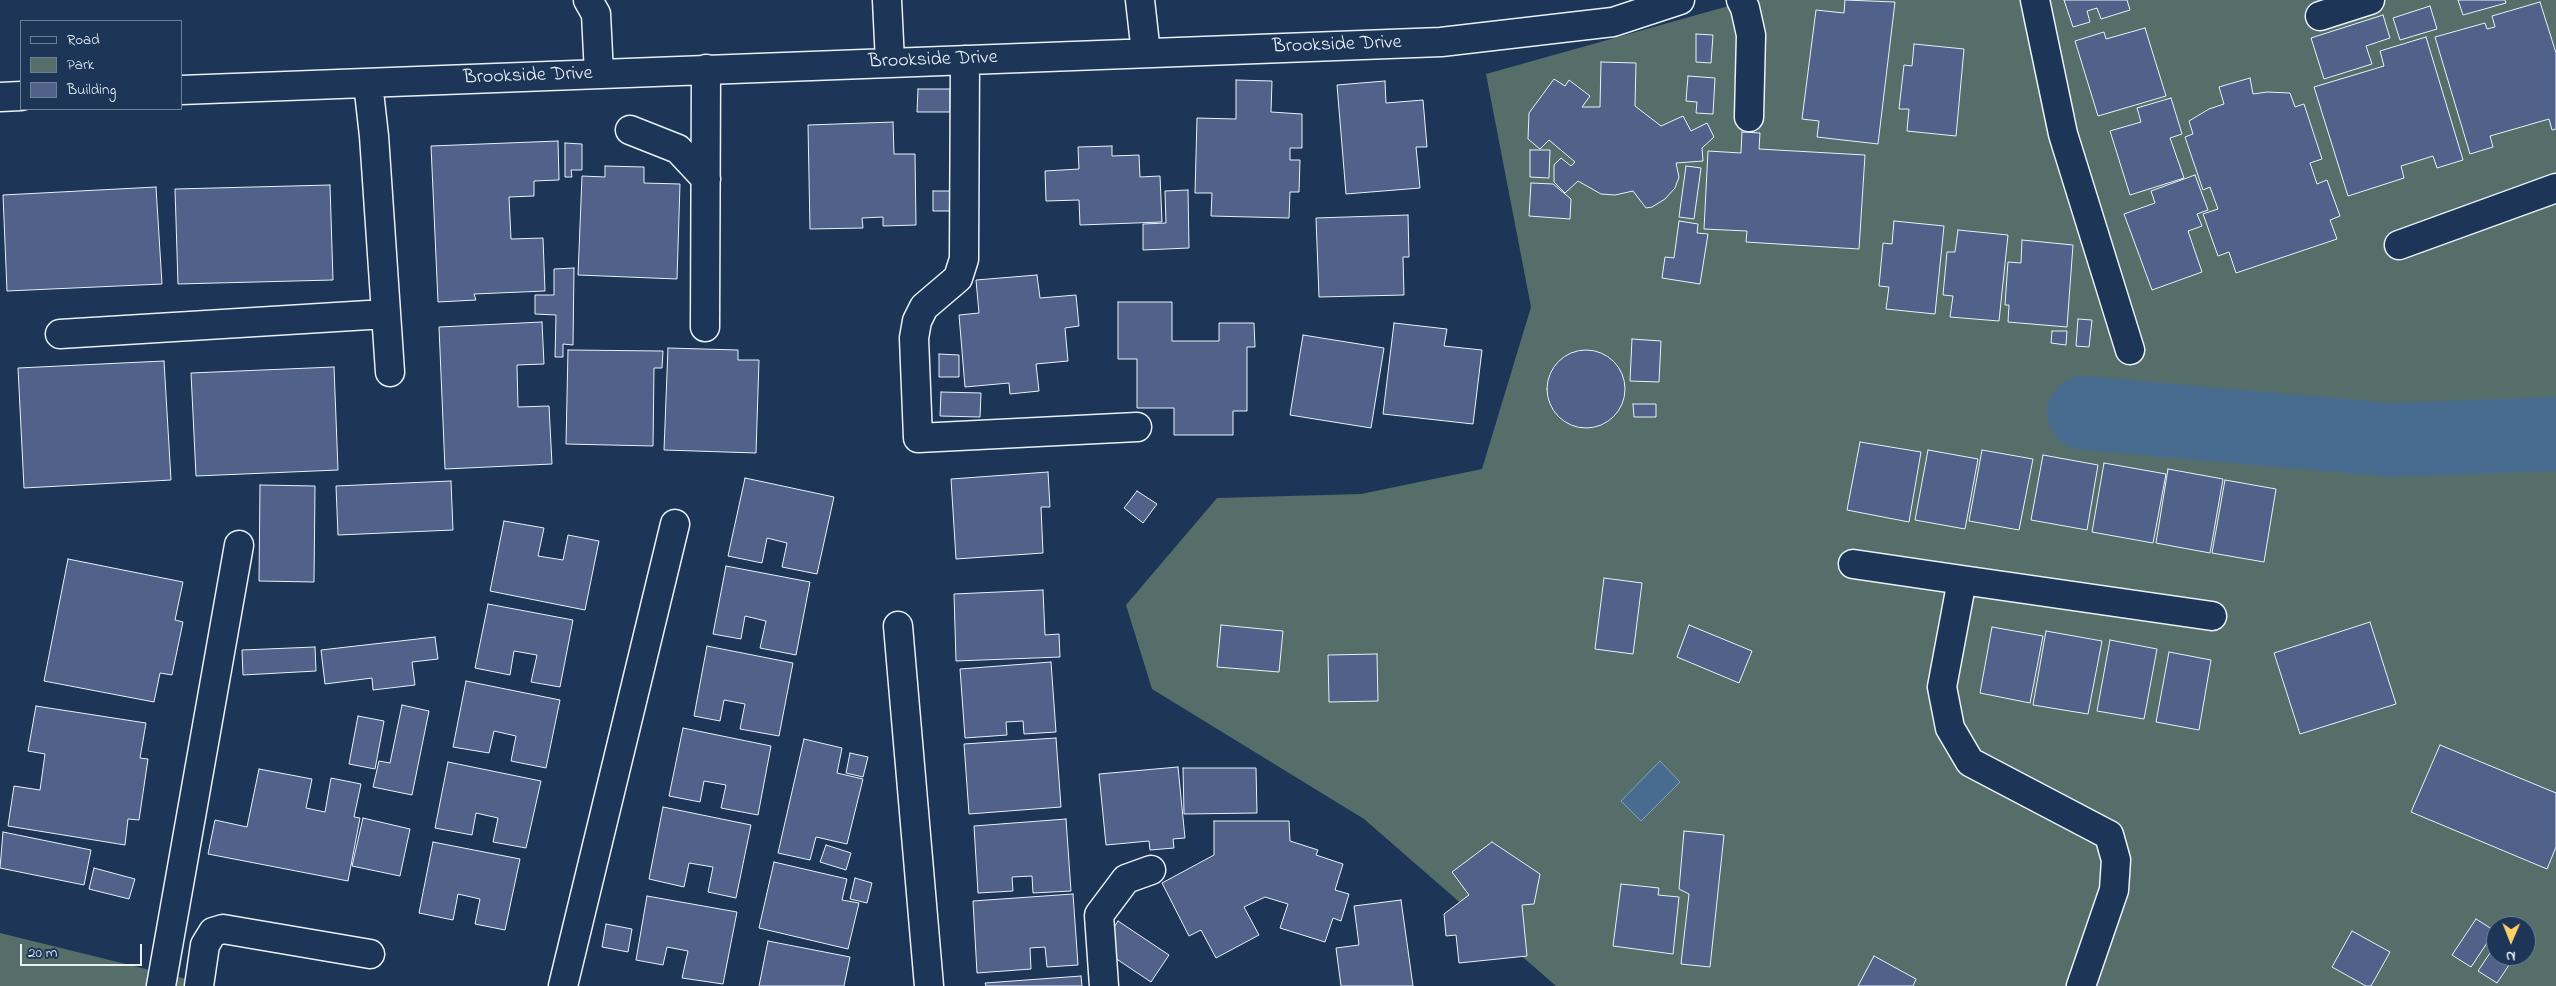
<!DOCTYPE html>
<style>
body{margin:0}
#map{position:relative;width:2556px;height:986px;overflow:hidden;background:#1d3557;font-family:"Indie Flower",sans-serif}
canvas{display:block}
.legend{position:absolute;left:20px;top:20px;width:162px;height:90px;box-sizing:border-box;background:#1d3557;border:1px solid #6e8097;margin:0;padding:6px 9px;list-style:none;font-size:15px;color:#e8f1f8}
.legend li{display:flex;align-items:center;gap:10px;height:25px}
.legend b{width:25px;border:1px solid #6e8097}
.north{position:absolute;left:2486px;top:916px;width:50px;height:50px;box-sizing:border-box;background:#1d3557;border:1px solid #6e8097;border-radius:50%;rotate:181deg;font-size:14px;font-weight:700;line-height:20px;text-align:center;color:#e8f1f8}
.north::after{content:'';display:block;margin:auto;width:18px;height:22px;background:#ffd166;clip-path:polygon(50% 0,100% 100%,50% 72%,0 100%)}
.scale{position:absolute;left:20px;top:944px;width:122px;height:22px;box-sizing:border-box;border:2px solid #e8f1f8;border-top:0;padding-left:6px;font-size:15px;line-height:18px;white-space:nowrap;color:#e8f1f8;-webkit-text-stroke:4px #1d3557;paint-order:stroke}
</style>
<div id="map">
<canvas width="2556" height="986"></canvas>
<ul class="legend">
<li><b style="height:6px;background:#1d3557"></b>Road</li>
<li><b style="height:14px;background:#556e6a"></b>Park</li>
<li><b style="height:14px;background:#506289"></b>Building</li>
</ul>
<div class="north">N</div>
<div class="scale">20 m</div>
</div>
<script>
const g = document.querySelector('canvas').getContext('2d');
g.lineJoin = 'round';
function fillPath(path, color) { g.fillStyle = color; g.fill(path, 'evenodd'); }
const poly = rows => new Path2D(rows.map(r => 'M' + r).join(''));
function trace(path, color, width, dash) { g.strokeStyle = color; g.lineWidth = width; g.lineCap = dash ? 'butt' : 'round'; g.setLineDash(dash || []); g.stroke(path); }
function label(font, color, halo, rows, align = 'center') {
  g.font = font + ' "Indie Flower",sans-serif'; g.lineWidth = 4; g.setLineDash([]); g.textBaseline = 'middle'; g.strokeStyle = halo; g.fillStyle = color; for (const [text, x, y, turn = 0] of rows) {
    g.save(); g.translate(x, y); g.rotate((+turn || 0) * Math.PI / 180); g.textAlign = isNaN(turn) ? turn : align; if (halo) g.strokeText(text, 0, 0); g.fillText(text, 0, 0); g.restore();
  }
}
const green = poly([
 [1750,0,2556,0,2556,986,1556,986,1364,819,1152,689,1126,605,1217,498,1361,494,1482,469,1531,307,1486,74],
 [2496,926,2526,926,2526,956,2496,956],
 [0,933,215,986,0,986]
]);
const water = poly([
 [1660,761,1680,782,1641,821,1621,801,1660,761]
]);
const river = poly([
 [2084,413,2391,440,2556,434]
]);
const building = poly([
 [1845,0,1895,2,1878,144,1817,137,1819,121,1802,119,1816,10,1844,13,1845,0],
 [2064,0,2127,0,2130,10,2101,19,2097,8,2087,11,2090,22,2073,27,2064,0],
 [2458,0,2505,0,2506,3,2463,15,2458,0],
 [2540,2,2556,53,2556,129,2552,130,2549,119,2490,136,2493,147,2470,154,2435,37,2485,23,2487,29,2495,27,2492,16,2540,2],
 [2430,6,2437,29,2400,40,2393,18,2430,6],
 [2383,15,2390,38,2366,46,2372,64,2324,79,2311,38,2383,15],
 [2145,28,2166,96,2098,116,2075,41,2104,32,2106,39,2145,28],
 [1696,34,1713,35,1711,63,1696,62,1696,34],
 [2426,37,2463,160,2437,168,2433,156,2401,166,2404,178,2348,196,2314,87,2384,66,2380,51,2426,37],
 [1914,44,1964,49,1956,136,1907,131,1909,109,1899,109,1904,65,1912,66,1914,44],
 [1601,62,1636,63,1635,106,1661,126,1683,116,1691,131,1707,123,1714,137,1702,148,1703,161,1676,163,1679,177,1675,188,1665,199,1652,207,1646,208,1633,191,1615,195,1601,194,1578,181,1565,193,1554,182,1554,165,1561,158,1571,166,1575,162,1549,140,1540,149,1528,139,1529,113,1554,79,1565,86,1569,80,1590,96,1582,107,1600,107,1601,62],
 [1688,76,1715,78,1713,114,1696,113,1697,102,1686,101,1688,76],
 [2250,78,2253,94,2267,92,2290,93,2295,107,2304,104,2322,159,2310,163,2317,184,2327,180,2340,216,2330,220,2337,239,2236,273,2229,252,2218,256,2203,214,2218,209,2210,187,2203,190,2185,137,2193,134,2189,121,2209,109,2224,104,2219,87,2250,78],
 [1236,80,1272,81,1271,112,1302,114,1302,148,1290,148,1290,160,1300,160,1299,192,1290,192,1289,218,1211,216,1212,193,1195,193,1197,118,1236,119,1236,80],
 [1385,81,1386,103,1423,100,1427,147,1416,147,1420,188,1346,194,1337,85,1385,81],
 [918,89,950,89,950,112,917,112,918,89],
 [2171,98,2182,134,2170,138,2184,178,2130,195,2110,131,2141,122,2137,108,2171,98],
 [893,122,894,154,915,154,916,225,883,226,883,217,862,218,863,228,810,229,808,125,893,122],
 [1742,132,1760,133,1759,149,1865,155,1859,249,1746,242,1747,231,1704,229,1708,151,1741,153,1742,132],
 [558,141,559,180,534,181,534,196,509,197,511,239,543,238,545,291,474,294,476,300,438,302,431,146,558,141],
 [565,143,582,144,582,170,571,170,572,177,565,177,565,143],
 [1112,146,1112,156,1139,155,1140,177,1160,176,1162,222,1080,225,1079,200,1046,201,1045,171,1079,169,1078,147,1112,146],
 [1530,150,1550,150,1549,178,1530,177,1530,150],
 [605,166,644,167,644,183,680,184,677,279,578,275,582,176,605,177,605,166],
 [1686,166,1701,168,1694,219,1679,217,1686,166],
 [2195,175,2208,210,2197,214,2202,226,2188,231,2202,272,2152,290,2124,214,2155,203,2151,191,2195,175],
 [1531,183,1553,184,1571,199,1570,219,1529,216,1531,183],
 [330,185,333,280,178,284,175,189,330,185],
 [156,187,162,284,7,291,3,195,156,187],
 [1188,190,1189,248,1143,250,1143,224,1166,223,1165,191,1188,190],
 [933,191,950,191,950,211,933,211,933,191],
 [1408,215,1409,257,1403,257,1404,295,1319,297,1316,218,1408,215],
 [1679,221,1698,224,1697,233,1708,234,1700,284,1662,278,1665,257,1674,258,1679,221],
 [1894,221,1944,226,1935,314,1886,309,1889,287,1879,286,1883,243,1892,244,1894,221],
 [1958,230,2008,235,1999,321,1950,317,1953,296,1943,295,1947,252,1955,252,1958,230],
 [2022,240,2073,245,2067,327,2008,322,2009,305,2005,305,2008,262,2021,263,2022,240],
 [574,268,573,345,563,344,563,357,555,357,556,315,535,314,535,295,554,295,554,269,574,268],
 [1037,275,1040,298,1076,295,1079,326,1065,328,1068,361,1036,364,1039,391,1010,394,1009,383,965,387,959,315,979,313,976,280,1037,275],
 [1118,302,1172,302,1172,341,1219,341,1219,323,1254,323,1255,347,1247,347,1247,411,1233,411,1233,435,1174,435,1174,408,1137,408,1137,359,1118,359,1118,302],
 [2078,319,2092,320,2089,347,2076,346,2078,319],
 [542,322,544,364,517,365,518,407,549,406,552,464,445,469,439,327,542,322],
 [1394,323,1447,329,1444,346,1482,350,1473,424,1383,414,1394,323],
 [2052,331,2067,331,2066,345,2051,343,2052,331],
 [1303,335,1384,348,1371,428,1290,415,1303,335],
 [1632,339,1661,341,1659,382,1630,381,1632,339],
 [668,348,738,350,738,360,759,360,756,453,664,450,668,348],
 [568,350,663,351,662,368,654,368,653,446,566,444,568,350],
 '1547 389a39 39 0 1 1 78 0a39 39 0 1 1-78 0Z',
 [939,354,959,355,959,377,939,377,939,354],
 [164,361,171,480,24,488,18,368,164,361],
 [334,367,338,470,196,476,191,373,334,367],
 [941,392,981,393,980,417,940,416,941,392],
 [1633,404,1656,404,1656,417,1634,417,1633,404],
 [1860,442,1921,452,1909,522,1847,510,1860,442],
 [1928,450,1978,459,1965,529,1915,520,1928,450],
 [1982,450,2033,459,2019,530,1969,521,1982,450],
 [2043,455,2098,465,2087,530,2031,520,2043,455],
 [2104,463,2166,474,2153,543,2092,532,2104,463],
 [2168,469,2223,479,2210,553,2156,543,2168,469],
 [1048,472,1050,507,1041,507,1043,553,956,559,951,479,1048,472],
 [745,478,834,497,817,574,782,567,787,543,767,538,762,563,728,556,745,478],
 [2225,480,2276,489,2264,562,2212,553,2225,480],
 [451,481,453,530,338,535,336,486,451,481],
 [260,485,315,486,314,582,259,581,260,485],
 [1137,491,1157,504,1143,523,1124,508,1137,491],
 [504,521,544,528,538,556,563,560,568,535,599,541,585,610,490,591,504,521],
 [68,559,183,582,175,620,183,622,172,675,160,673,154,702,44,681,68,559],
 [726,566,810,582,796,655,760,648,766,621,745,616,741,639,713,634,726,566],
 [1604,578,1642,583,1633,654,1595,649,1604,578],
 [1043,590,1045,635,1059,634,1060,657,956,661,954,594,1043,590],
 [488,604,573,620,560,687,531,682,537,655,514,651,510,675,475,668,488,604],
 [2370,622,2396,704,2300,734,2274,653,2370,622],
 [1221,625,1283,631,1279,672,1217,667,1221,625],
 [1689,625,1752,651,1739,683,1677,657,1689,625],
 [1992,627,2043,636,2030,703,1980,693,1992,627],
 [2046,631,2102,641,2088,714,2033,705,2046,631],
 [435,637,438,659,412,662,415,685,373,690,372,678,325,684,321,650,435,637],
 [2110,640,2157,649,2144,719,2097,711,2110,640],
 [707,646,793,663,779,736,740,729,745,704,724,700,720,721,694,716,707,646],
 [315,647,316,671,243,675,242,650,315,647],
 [2169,652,2211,660,2199,730,2156,722,2169,652],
 [1377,654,1378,701,1329,702,1328,655,1377,654],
 [1051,662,1056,732,1024,734,1023,721,1006,722,1007,735,965,738,960,669,1051,662],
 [466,681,560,700,546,768,511,761,516,736,494,731,489,753,453,747,466,681],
 [402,705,429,711,412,795,373,787,379,761,390,763,402,705],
 [36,706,146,723,140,758,148,759,139,820,128,819,125,845,8,826,14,786,40,790,45,754,28,751,36,706],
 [358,716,384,721,375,769,349,764,358,716],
 [683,728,771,746,758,815,721,808,726,785,704,781,700,802,669,796,683,728],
 [1056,738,1061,807,969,814,964,744,1056,738],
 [804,739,842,748,837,773,863,779,847,844,816,837,810,860,778,853,804,739],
 [2440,745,2556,793,2556,847,2547,869,2411,812,2440,745],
 [850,753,868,757,863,777,846,773,850,753],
 [448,762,541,781,526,848,493,842,498,818,476,813,472,835,435,828,448,762],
 [1178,767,1185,838,1173,839,1174,848,1150,850,1149,841,1106,845,1099,774,1178,767],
 [1183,768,1256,768,1257,813,1184,814,1183,768],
 [259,769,312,779,306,808,325,812,331,778,361,784,354,817,360,818,348,881,208,854,215,820,247,827,259,769],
 [663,807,751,825,736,898,708,892,713,867,689,863,684,887,649,879,663,807],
 [363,818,410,829,400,876,352,866,363,818],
 [1066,819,1071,891,1033,893,1032,876,1012,877,1013,891,978,893,974,826,1066,819],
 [1214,821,1289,821,1290,841,1318,850,1316,855,1343,864,1335,890,1349,894,1341,921,1333,918,1325,942,1280,928,1288,904,1265,897,1244,907,1259,935,1216,958,1201,930,1189,936,1162,883,1214,855,1214,821],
 [1684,831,1724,835,1710,967,1681,964,1689,894,1679,889,1684,831],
 [3,832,91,850,84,885,0,868,3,832],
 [433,842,520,859,505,930,475,924,480,899,458,894,453,920,419,913,433,842],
 [1492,842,1540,874,1534,904,1522,905,1527,956,1459,963,1456,935,1446,936,1444,914,1469,895,1452,872,1492,842],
 [826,845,851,853,846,870,820,862,826,845],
 [774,862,847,879,842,900,859,903,848,949,759,928,774,862],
 [94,868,135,879,129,899,89,889,94,868],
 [855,878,872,883,867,903,850,899,855,878],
 [1621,884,1659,888,1658,895,1679,897,1673,954,1613,946,1621,884],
 [1073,894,1078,965,1047,967,1045,947,1030,948,1031,969,977,973,973,901,1073,894],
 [647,896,737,912,723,984,682,978,688,951,667,947,663,965,636,960,647,896],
 [1401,900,1413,986,1341,986,1336,948,1359,945,1354,906,1401,900],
 [2476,919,2495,931,2471,967,2452,955,2476,919],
 [1118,921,1169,955,1151,982,1100,948,1118,921],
 [606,924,632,929,628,952,602,947,606,924],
 [2352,931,2390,952,2371,986,2366,986,2332,967,2352,931],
 [768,941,850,957,844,986,759,986,768,941],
 [2496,944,2496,956,2515,956,2497,983,2478,971,2496,944],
 [1874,956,1916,979,1913,986,1858,986,1874,956],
 [1081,976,1082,986,986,986,985,983,1081,976]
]);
const minor = poly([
 [588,0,596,14,599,74],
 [887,0,890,62],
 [1140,0,1146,53],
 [1741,0,1745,8,1751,35,1749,117],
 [2035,0,2063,134,2130,350],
 [2320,16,2370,0],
 [965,60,964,259,958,278,924,307,917,321,914,338,918,438,1137,427],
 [368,83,374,136,390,372],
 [181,90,1441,42,1613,22,1680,0],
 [0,97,21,96],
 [630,130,678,149,706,179],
 [2399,245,2556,188],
 [705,327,706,69],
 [60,334,385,314],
 [1853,564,1962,580],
 [898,626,929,986],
 [161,986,239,545],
 [199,986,205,945,213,932,223,929,370,954],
 [563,986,675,524],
 [1104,986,1099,915,1126,879,1151,870],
 [2081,986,2114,890,2116,860,2109,835,1970,762,1950,728,1942,687,1962,580,2212,616]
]);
const streetNames = [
 ["Brookside Drive",1337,46,-2],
 ["Brookside Drive",933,61,-2],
 ["Brookside Drive",528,77,-2]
];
fillPath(green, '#556e6a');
fillPath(water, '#486c8f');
trace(water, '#88a1b9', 1);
trace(river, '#486c8f', 74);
fillPath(building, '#506289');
trace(building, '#e8f1f8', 1);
trace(minor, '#e8f1f8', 31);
trace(minor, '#1d3557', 28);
label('20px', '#e8f1f8', '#1d3557', streetNames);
</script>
